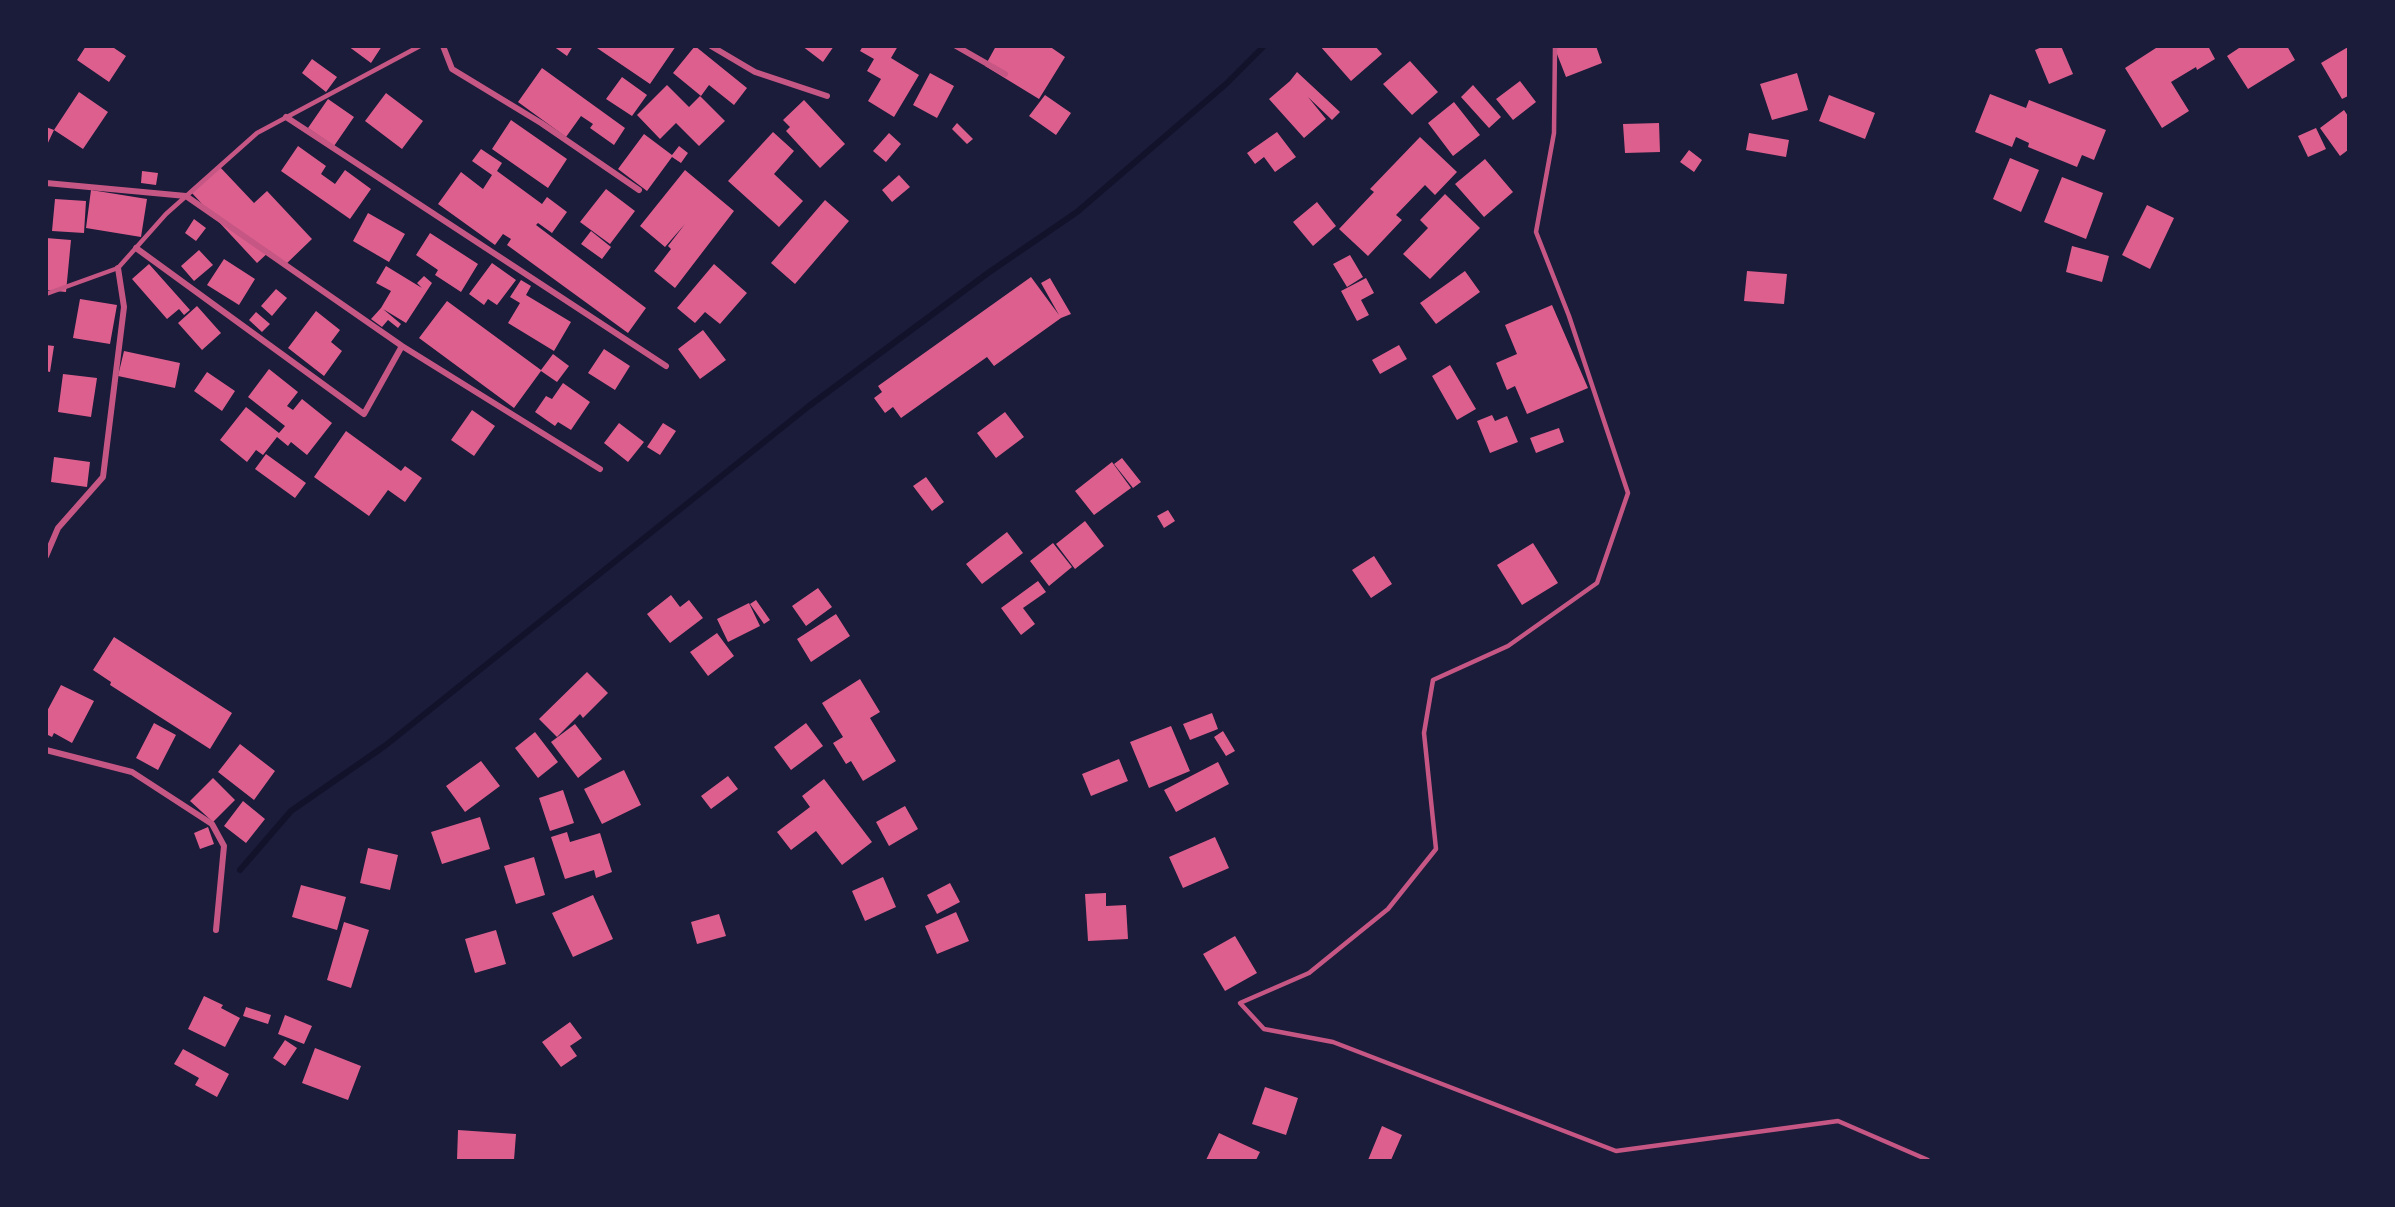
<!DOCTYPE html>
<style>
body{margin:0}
#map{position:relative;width:2395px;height:1207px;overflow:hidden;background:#1b1b3a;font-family:"Work Sans",sans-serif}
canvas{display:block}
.frame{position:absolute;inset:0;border:48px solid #1b1b3a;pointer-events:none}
</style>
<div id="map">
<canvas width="2395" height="1207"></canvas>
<div class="frame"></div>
</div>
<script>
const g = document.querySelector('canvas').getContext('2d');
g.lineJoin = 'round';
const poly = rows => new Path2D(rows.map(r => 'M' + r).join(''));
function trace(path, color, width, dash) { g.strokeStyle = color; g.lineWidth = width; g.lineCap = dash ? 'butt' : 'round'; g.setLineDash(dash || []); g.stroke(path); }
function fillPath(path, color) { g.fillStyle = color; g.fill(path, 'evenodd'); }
const stream = poly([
 [240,870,291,811,386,745,809,406,988,273,1077,212,1226,84,1264,46]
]);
const building = poly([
 [86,46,111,46,126,56,109,82,77,60],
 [348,46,382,46,371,63],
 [553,46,573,46,567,56],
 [594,46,676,46,650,84],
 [695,46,747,88,734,105,709,85,701,96,673,73],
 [802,46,834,46,823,62],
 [863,46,898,46,891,58,919,75,894,117,868,101,881,79,867,71,874,59,860,51],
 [996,46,1049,46,1065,57,1039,99,985,66],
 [1320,46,1375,46,1382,54,1351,81],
 [1562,46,1596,46,1602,63,1566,77,1555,49],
 [2044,46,2061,46,2073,74,2049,84,2035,50],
 [2159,46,2208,46,2215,59,2197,70,2196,67,2171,82,2189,111,2162,128,2125,68],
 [2242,46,2287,46,2295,60,2248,89,2227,56],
 [2348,47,2348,96,2342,99,2321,63],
 [312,59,337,77,326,92,302,73],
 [1410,61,1438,92,1412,115,1383,84],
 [542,68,625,128,614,145,590,128,593,124,581,116,566,137,518,102],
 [1297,72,1340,112,1332,120,1308,97,1326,119,1304,138,1269,99,1290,81],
 [930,73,954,86,937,118,913,105],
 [1797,73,1808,110,1772,120,1760,84],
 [622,77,647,95,632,116,606,99],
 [1520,81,1536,102,1513,120,1496,99],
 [667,85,689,107,700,96,725,121,699,146,676,123,660,139,637,115],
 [1473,85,1501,117,1489,128,1461,97],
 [79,92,108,112,83,149,54,130],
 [386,93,423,121,402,149,365,121],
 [1990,94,2026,108,2029,100,2106,130,2094,160,2082,155,2077,167,2028,147,2029,143,2016,137,2012,147,1975,132],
 [1045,95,1071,113,1056,135,1029,116],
 [1829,95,1875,113,1865,139,1819,121],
 [328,99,354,117,334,146,308,128],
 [804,100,845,144,820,168,786,131,790,127,783,120],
 [1454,102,1480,135,1453,156,1428,123],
 [2344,110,2348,116,2348,150,2340,156,2320,128],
 [511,120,567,159,548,188,492,149],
 [957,123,973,139,967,144,952,129],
 [1659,123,1660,152,1625,153,1623,124],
 [46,127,54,130,46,147],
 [2316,128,2326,149,2308,157,2298,136],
 [773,132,794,151,774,174,803,201,779,227,728,181],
 [1277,132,1296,157,1275,172,1264,157,1255,164,1247,153],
 [889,133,901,144,886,162,873,151],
 [1749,133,1789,140,1786,157,1746,150],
 [644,134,672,155,679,146,688,153,681,163,672,157,647,191,618,169],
 [1420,137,1457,172,1435,195,1425,185,1396,215,1402,220,1368,256,1339,229,1374,192,1370,189],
 [298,146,326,166,321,174,335,184,345,170,371,189,350,219,281,171],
 [481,149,502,163,497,171,542,204,547,197,567,212,552,233,538,223,536,225,646,308,628,333,507,245,511,239,503,234,495,245,438,204,461,172,483,189,492,175,472,161],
 [1689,150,1702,160,1694,172,1680,162],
 [2010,158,2039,170,2021,212,1993,199],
 [1485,159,1513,192,1484,217,1455,184],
 [219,166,254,203,267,191,312,239,284,266,270,251,257,263,191,192],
 [685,170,734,211,675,288,654,271,671,249,668,246,685,224,665,247,640,226],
 [142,171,158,173,156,185,141,183],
 [899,175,910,187,892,202,882,190],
 [2062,177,2103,193,2086,239,2044,222],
 [606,189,635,211,610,244,580,222],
 [91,190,147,199,141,237,86,228],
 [1445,194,1480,228,1430,279,1403,254,1428,228,1420,220],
 [55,199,86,201,84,233,52,231],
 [825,200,849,221,795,284,771,263],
 [1317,202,1336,226,1313,246,1293,222],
 [2147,205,2174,218,2150,269,2122,255],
 [368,213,405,234,389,262,353,241],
 [194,219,206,228,196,241,185,233],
 [591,231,611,247,602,259,581,244],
 [430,233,478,264,461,292,435,275,438,270,416,255],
 [46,238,71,240,66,292,46,290],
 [2072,246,2109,256,2102,282,2066,272],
 [199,250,213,265,194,281,181,266],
 [1350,255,1363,277,1347,287,1333,264],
 [224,259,255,279,239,305,207,285],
 [492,263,516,280,497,305,488,299,484,305,469,294],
 [149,264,190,310,184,315,179,309,167,319,132,279],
 [714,264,747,293,720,324,705,312,695,323,677,308],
 [386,266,422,288,417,283,424,276,432,283,406,323,383,309,401,324,398,328,388,320,382,327,371,319,381,308,391,291,376,283],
 [1465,271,1480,292,1436,324,1420,303],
 [1747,271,1787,274,1784,304,1744,301],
 [1031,277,1059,315,1041,283,1050,278,1071,314,1061,318,994,366,987,357,901,418,893,407,885,413,874,398,882,392,878,386],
 [1366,278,1374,293,1361,300,1369,315,1357,321,1341,291],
 [521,280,531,286,526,295,571,322,554,351,508,323,520,303,510,297],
 [276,289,287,298,272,316,261,306],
 [80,299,117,305,110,344,73,338],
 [447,301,541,370,553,354,569,366,557,382,541,371,514,408,419,338],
 [1552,305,1588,388,1527,414,1515,386,1507,390,1496,363,1517,354,1505,325],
 [197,306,221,333,202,350,178,323],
 [316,311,340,330,331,342,342,351,324,376,288,348],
 [256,312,270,324,262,332,249,320],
 [703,330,726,360,700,379,678,349],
 [46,345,54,346,50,372,46,371],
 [1399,345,1407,359,1380,374,1372,360],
 [604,349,630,366,615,390,588,373],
 [124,351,180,363,175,388,118,376],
 [1450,365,1476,409,1457,420,1432,376],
 [269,369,298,392,287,406,293,410,302,399,332,423,307,455,291,442,288,446,277,437,263,455,256,450,247,462,220,440,246,407,279,433,285,426,248,397],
 [207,372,235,391,222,411,194,391],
 [63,374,97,378,91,417,58,412],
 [563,383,590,402,571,430,558,422,555,426,535,412,546,396,552,399],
 [472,410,495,426,474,456,451,440],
 [1005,412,1024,437,996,458,977,433],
 [1492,415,1495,421,1507,416,1518,442,1490,453,1477,421],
 [619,423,644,442,628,462,604,443],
 [663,423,676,431,660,455,647,447],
 [1559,428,1564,442,1536,453,1530,438],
 [346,431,401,471,405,466,422,478,405,502,388,490,369,516,314,477],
 [266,454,306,483,295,498,255,469],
 [54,457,90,462,87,487,51,482],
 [1122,458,1141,482,1133,488,1114,464],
 [1112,462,1131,488,1094,515,1075,491],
 [926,477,944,502,932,511,913,486],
 [1168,510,1175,521,1164,528,1157,516],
 [1085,521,1104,546,1075,569,1056,544],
 [1007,532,1023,553,982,584,966,564],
 [1053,543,1072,567,1049,586,1030,561],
 [1533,543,1558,583,1522,605,1497,565],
 [1374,556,1392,584,1371,598,1352,570],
 [1038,581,1046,592,1023,608,1035,624,1021,635,1001,608],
 [818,588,832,607,806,626,792,606],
 [671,595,680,607,689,600,703,618,670,643,647,614],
 [756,600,770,620,764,624,750,604],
 [749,603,760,626,728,642,717,619],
 [836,614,850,636,811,662,797,639],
 [717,633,734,656,708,676,690,652],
 [114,637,232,713,210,749,110,685,111,682,93,670],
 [587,672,608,693,583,718,580,714,557,737,539,719],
 [860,679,880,712,870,718,896,761,863,781,851,761,846,764,833,743,843,737,822,703],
 [61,685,94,701,72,743,54,733,52,737,46,734,46,713],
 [1212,713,1218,729,1190,740,1183,724],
 [154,723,176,735,158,770,136,758],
 [806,723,823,746,791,770,774,747],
 [575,724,602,759,578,778,551,742],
 [1171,726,1190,771,1149,788,1130,742],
 [1223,731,1235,751,1226,756,1214,737],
 [535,732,558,762,538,778,515,748],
 [240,744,275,771,254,800,218,772],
 [1119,759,1128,781,1091,796,1082,774],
 [481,761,500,786,465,812,446,786],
 [1218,762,1229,784,1176,812,1164,790],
 [624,770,641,805,602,824,584,789],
 [728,776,738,789,711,809,701,796],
 [213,778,235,800,213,822,190,801],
 [824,779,872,842,842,865,816,831,791,850,777,832,810,807,802,796],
 [563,790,574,823,550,831,539,798],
 [243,801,265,819,246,843,224,826],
 [905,806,918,829,889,846,876,822],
 [480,817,490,849,442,864,431,832],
 [208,827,214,844,200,849,194,833],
 [567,832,570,842,600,833,612,872,596,878,594,870,565,879,551,837],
 [1215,837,1229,868,1183,888,1169,857],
 [368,848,398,855,390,890,360,883],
 [534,857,545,895,516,904,504,866],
 [883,877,896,907,865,921,852,891],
 [950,883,960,902,937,914,927,895],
 [301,885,346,897,337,930,292,917],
 [1106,893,1106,906,1126,905,1128,939,1088,941,1085,894],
 [593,895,613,939,573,957,552,913],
 [956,912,969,941,937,954,925,926],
 [719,914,726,936,697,944,691,922],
 [344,922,369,930,351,988,327,980],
 [496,930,506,964,475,973,465,939],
 [1235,936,1257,973,1225,991,1203,954],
 [204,996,223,1005,221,1008,240,1018,225,1047,188,1029],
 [246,1007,271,1015,268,1024,243,1016],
 [285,1015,312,1026,304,1044,278,1034],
 [570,1022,582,1038,570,1046,577,1056,561,1067,542,1042],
 [285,1040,297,1048,285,1066,273,1058],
 [315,1048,361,1066,348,1100,302,1083],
 [183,1049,229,1074,217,1097,195,1085,199,1078,174,1064],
 [1265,1087,1298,1098,1286,1135,1252,1124],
 [1382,1126,1402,1135,1391,1160,1368,1160],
 [458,1130,516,1134,514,1160,457,1160],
 [1219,1133,1260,1152,1256,1160,1206,1160]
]);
const service = poly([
 [1555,46,1554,133,1536,232,1569,316,1628,493,1597,583,1508,646,1433,680,1424,733,1436,849,1388,909,1309,973,1240,1003,1264,1029,1333,1042,1616,1151,1838,1121,1928,1160],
 [46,294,118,268,166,214,257,133,420,46]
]);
const minor = poly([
 [443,46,452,69,541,123,639,190],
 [711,46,755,72,827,96],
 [956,46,1005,74],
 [286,117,666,366],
 [46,183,186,196,402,346,600,469],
 [136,248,364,414,402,346],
 [46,556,58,528,103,477,124,307,118,268],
 [46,750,132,772,212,824,224,846,216,930]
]);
trace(stream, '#12122b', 6);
fillPath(building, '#dd5f8e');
trace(service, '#c65784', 4.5);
trace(minor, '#c65784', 6);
</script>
